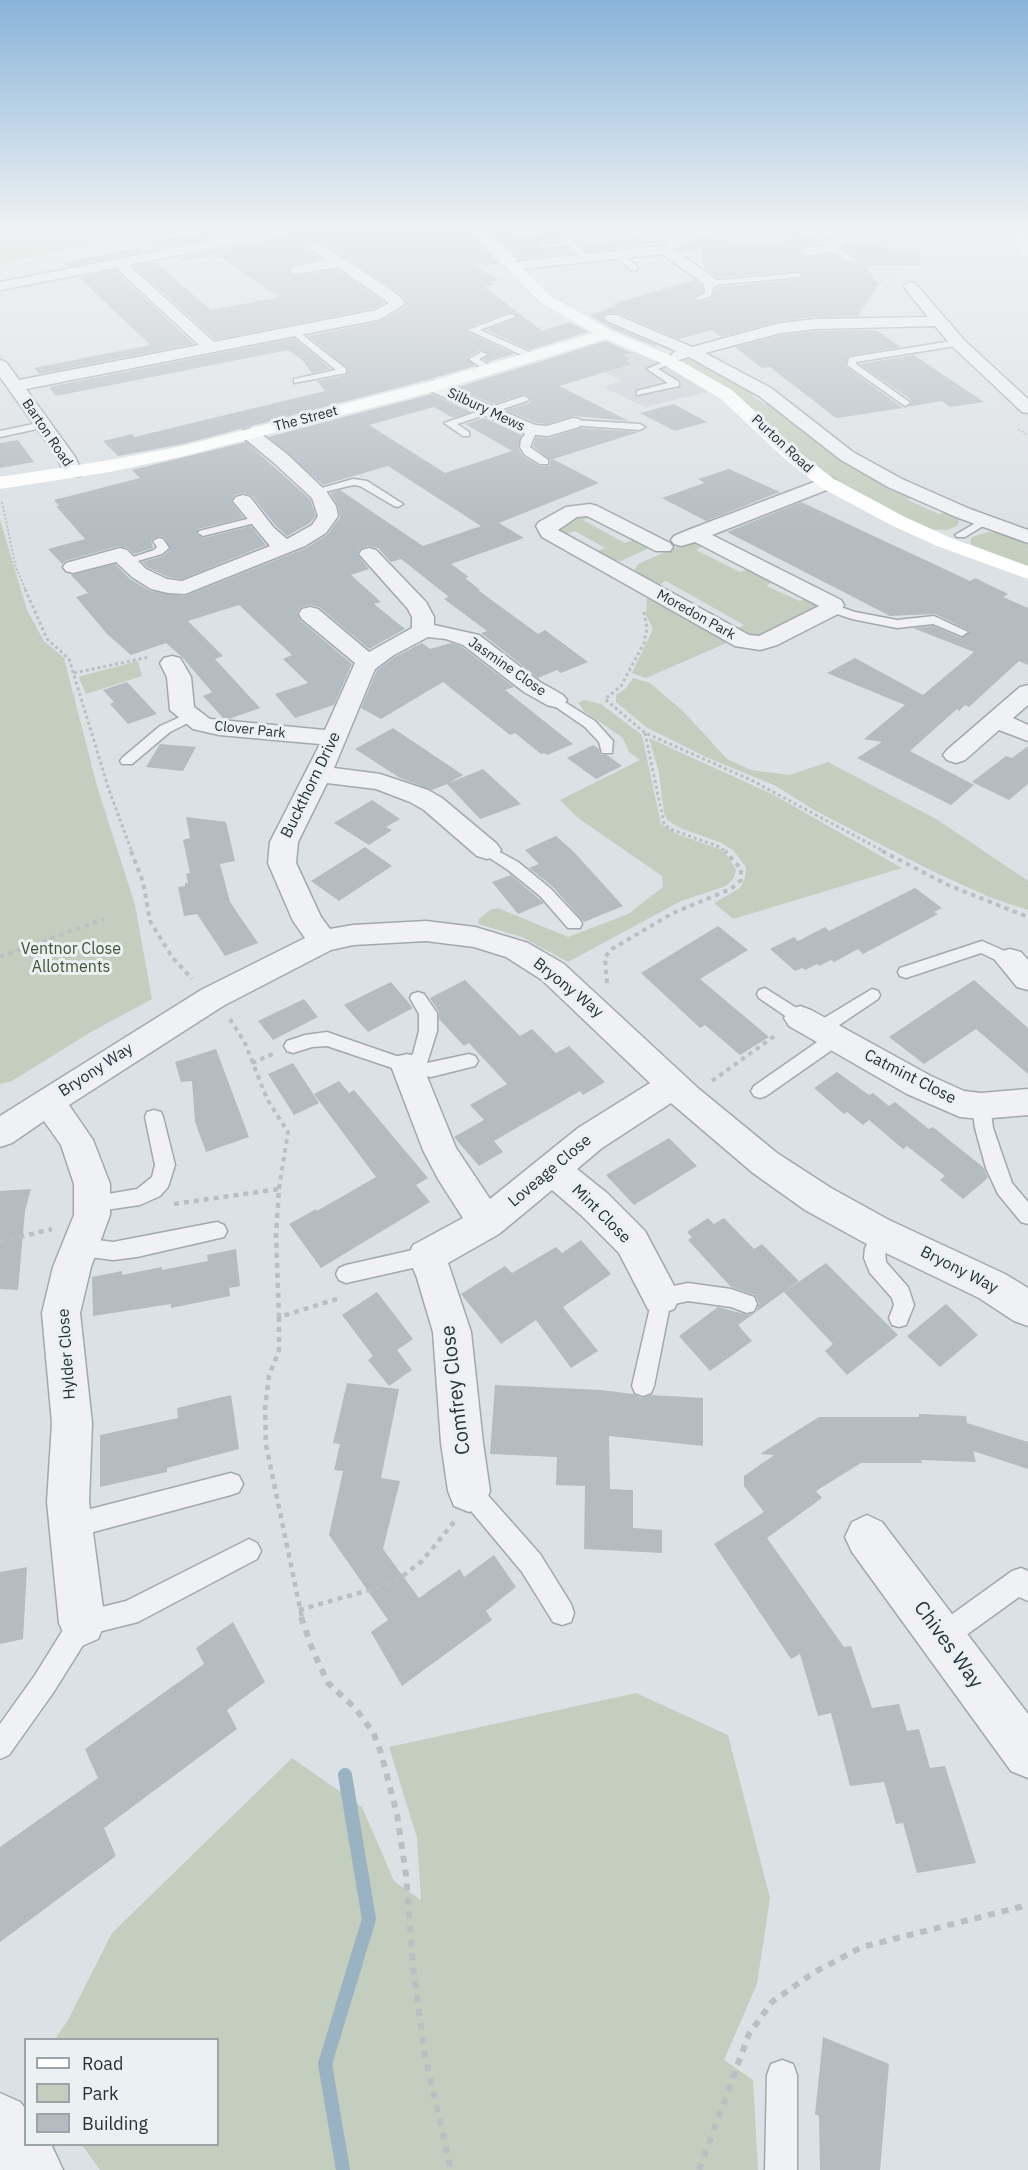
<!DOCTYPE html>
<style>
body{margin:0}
#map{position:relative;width:1028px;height:2170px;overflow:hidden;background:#dce1e5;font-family:"IBM Plex Sans",sans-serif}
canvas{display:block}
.legend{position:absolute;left:24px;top:2038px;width:195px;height:108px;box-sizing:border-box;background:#ebf0f3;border:2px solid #9da4a9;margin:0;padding:8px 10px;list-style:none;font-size:18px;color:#27313a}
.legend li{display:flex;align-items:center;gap:12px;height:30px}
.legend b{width:30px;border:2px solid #9da4a9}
</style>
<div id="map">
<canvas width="1028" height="2170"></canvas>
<ul class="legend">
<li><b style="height:8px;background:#fff"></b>Road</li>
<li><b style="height:16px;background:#c4cebe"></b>Park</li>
<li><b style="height:16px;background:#b4bbc1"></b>Building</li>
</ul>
</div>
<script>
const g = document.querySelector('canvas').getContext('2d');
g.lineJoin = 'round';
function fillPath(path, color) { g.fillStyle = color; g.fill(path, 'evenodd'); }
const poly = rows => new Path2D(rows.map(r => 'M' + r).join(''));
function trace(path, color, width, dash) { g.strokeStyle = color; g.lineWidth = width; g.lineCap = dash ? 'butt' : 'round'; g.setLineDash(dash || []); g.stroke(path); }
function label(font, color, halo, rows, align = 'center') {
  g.font = font + ' "IBM Plex Sans",sans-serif'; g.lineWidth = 6; g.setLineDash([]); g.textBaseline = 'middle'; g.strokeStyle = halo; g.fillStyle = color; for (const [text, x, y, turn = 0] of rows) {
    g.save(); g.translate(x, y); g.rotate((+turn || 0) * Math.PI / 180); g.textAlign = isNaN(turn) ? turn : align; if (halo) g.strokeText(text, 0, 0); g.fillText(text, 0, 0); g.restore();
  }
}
const built = poly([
 [593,344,600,344,637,353,660,362,708,392,645,407,603,387,622,381,598,369,603,367,570,351]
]);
const green = poly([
 [0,228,171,228,0,263],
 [868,228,907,230,923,228,982,228,980,230,954,232,887,245,850,235,858,230],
 [689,357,759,393,752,396,765,404,774,403,915,495,908,500,939,514,947,511,957,516,959,522,957,526,946,530,927,529,835,482,784,441,760,415,732,392,682,361,681,358],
 [594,515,583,520,625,543,637,538,649,545,647,549,621,561,613,560,594,553,605,548,575,531,563,535,558,531,556,525,567,518],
 [0,520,27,610,44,641,64,658,97,786,135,905,152,999,91,1032,12,1081,0,1084],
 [988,532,1008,534,1028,542,1028,567,972,545,970,542,972,537],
 [690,541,706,544,696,550,740,572,751,568,775,580,766,586,800,601,808,597,820,606,759,639,733,631,744,625,666,581,655,587,633,573,638,564],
 [647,596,729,642,646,678,632,673,653,629,646,615],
 [138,661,142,676,86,694,79,678,81,676],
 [633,678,650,683,683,711,727,759,751,770,789,775,828,762,938,820,1028,881,1028,910,989,897,932,871,814,810,776,786,706,757,646,727,616,702,616,695,626,688],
 [584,700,601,704,642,735,661,824,677,834,719,849,728,856,736,870,734,878,726,886,681,901,568,962,522,937,478,924,479,919,490,910,498,908,568,937,628,914,663,887,662,876,578,818,560,800,640,760,629,752,623,738,584,711,578,703],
 [649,738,774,795,902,868,733,919,714,903,740,888,745,877,746,867,733,850,719,842,683,829,668,821,664,814,659,773],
 [636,1693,728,1735,770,1898,757,1984,724,2060,753,2080,758,2170,100,2170,82,2145,218,2144,218,2040,55,2039,68,2020,112,1933,292,1758,362,1807,394,1881,421,1900,417,1838,389,1747]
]);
const stream = poly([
 [343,2170,325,2064,369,1919,345,1775]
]);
const building = poly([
 [222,228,268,228,163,248,152,242],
 [307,228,467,228,500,264,476,266,499,280,491,282,496,285,485,287,542,331,570,322,588,332,530,350,486,330,519,317,518,314,509,312,467,328,466,331,514,354,488,362,483,359,490,353,480,350,467,358,475,366,427,380,183,444,118,456,103,441,132,434,134,437,325,391,317,381,346,375,348,369,308,336,381,321,404,307,406,299,399,293,346,257,315,241,307,248,321,259,292,265,288,269,290,274,297,276,336,269,385,303,375,308,215,340,134,266,155,262,211,310,279,297,216,254,184,261,179,258,298,234],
 [486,228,511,228,512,236,592,228,687,228,672,237,636,230,567,236,563,239,538,244,536,247,542,250,567,247,574,253,517,259],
 [709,228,778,228,782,232,759,238,708,230],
 [794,235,828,241,800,248,798,253,806,258,831,254,850,264,859,262,859,258,842,248,848,243,921,252,920,265,866,266,879,284,858,316,816,317,780,321,721,337,712,330,679,339,618,313,607,313,602,316,606,323,657,345,654,346,613,329,589,315,617,306,612,304,695,280,702,285,703,292,693,299,700,302,712,298,715,288,719,287,800,279,803,274,797,271,718,278,705,269,700,249,681,252,678,250,699,236,759,246,785,242],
 [636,238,662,242,587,252,578,244],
 [138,248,143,252,68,267,63,263],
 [115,270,194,344,39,374,34,368,150,345,79,277],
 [876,330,901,347,848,356,845,366,903,408,844,417,836,418,770,367,762,368,735,347,781,335,816,331],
 [294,338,331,369,312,373,302,360,288,350,56,396,49,387],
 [606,341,632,353,622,355,630,359,625,361,632,364,559,386,629,421,573,416,547,424,536,423,506,410,529,403,531,399,525,394,493,404,455,388],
 [914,355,954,382,984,402,950,407,942,401,908,407,912,403,910,399,859,364],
 [432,394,471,412,453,418,434,407,369,425,445,473,512,451,465,424,484,418,522,435,518,448,524,457,540,466,550,466,550,460,533,446,536,437,549,438,581,428,639,432,553,459,599,483,499,523,524,538,451,564,469,577,465,578,480,590,478,590,538,634,545,630,588,662,561,673,557,670,538,678,481,633,487,631,444,599,449,597,401,559,391,562,378,548,368,546,360,549,357,554,369,569,351,575,381,602,374,604,405,629,369,649,319,607,311,605,301,607,297,613,301,621,352,664,334,705,295,718,275,694,308,683,283,659,292,655,239,605,188,621,223,656,215,659,260,708,229,719,223,718,203,696,212,692,182,657,166,643,131,655,107,634,76,597,88,593,71,575,115,564,130,579,150,591,185,596,306,548,327,535,340,517,338,506,330,493,340,490,423,546,481,526,388,466,323,485,268,437],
 [674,404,707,422,675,431,640,413],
 [18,440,34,462,0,468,0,443],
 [246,442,310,499,316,516,310,523,287,536,276,526,252,496,244,493,235,495,231,501,244,518,198,529,196,534,204,538,251,526,266,545,182,579,168,577,147,567,142,562,163,556,170,550,165,538,160,536,151,540,153,548,134,554,128,548,119,546,65,561,62,564,48,549,85,539,56,506,59,506,54,500,140,478,132,470],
 [729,469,780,492,706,521,662,498,704,483,698,479],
 [801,502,970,581,975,578,1008,594,1003,597,1028,608,1028,665,1019,661,969,707,965,705,959,711,957,709,910,751,974,785,951,805,857,758,882,742,864,739,905,705,827,673,855,658,923,695,974,652,913,628,933,626,961,638,970,631,935,614,890,616,727,532],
 [422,643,430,649,451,643,462,647,514,687,505,690,573,744,547,755,544,753,541,754,515,733,510,735,443,682,381,719,361,708,377,670,395,657],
 [127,682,157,714,128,724,110,704,114,702,103,690],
 [393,728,463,775,449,783,483,769,521,804,480,819,447,784,432,790,400,778,355,749],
 [160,744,196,747,183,771,146,767],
 [593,745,599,749,601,755,607,755,622,766,596,779,567,758],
 [1028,746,1028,784,1009,800,972,782,1006,756,1012,758],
 [372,800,400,819,386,827,392,830,369,845,334,823],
 [186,817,226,822,235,861,220,864,230,902,258,943,225,956,197,914,184,916,178,887,185,886,185,883,188,883,186,874,190,873,183,840,190,838],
 [556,836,573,851,623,906,584,922,552,886,529,868,539,864,525,850],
 [365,847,392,866,339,901,311,881],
 [511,875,538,898,544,903,518,914,492,882],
 [915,888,942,908,934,912,938,914,863,954,858,949,834,962,831,960,819,966,817,964,805,970,802,968,795,971,770,949,794,937,798,941,825,927,829,931],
 [718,926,748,950,700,979,769,1037,740,1055,705,1025,700,1028,641,973],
 [465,980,520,1036,532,1029,556,1053,569,1046,605,1082,583,1095,580,1091,494,1141,503,1152,479,1166,454,1137,484,1120,470,1105,507,1084,469,1043,464,1046,439,1019,439,1012,430,998],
 [974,980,1028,1028,1028,1074,976,1029,924,1064,889,1037],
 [391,982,413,1008,368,1032,344,1005],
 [304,999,318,1017,273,1040,258,1021],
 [216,1049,249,1137,206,1152,195,1122,192,1081,181,1082,175,1062],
 [293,1063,319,1103,294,1115,268,1074],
 [837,1072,869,1095,873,1093,889,1106,895,1102,929,1129,933,1127,984,1168,988,1178,963,1199,940,1180,945,1176,907,1146,903,1149,869,1120,863,1125,847,1112,844,1114,814,1088],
 [339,1081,349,1093,354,1090,428,1178,416,1185,430,1202,321,1268,289,1224,316,1209,317,1211,376,1177,314,1094],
 [669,1138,697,1166,634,1205,606,1175],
 [31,1189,25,1211,18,1290,0,1289,0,1191],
 [708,1218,714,1224,724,1218,754,1249,762,1244,799,1281,738,1325,752,1341,710,1371,679,1336,718,1307,748,1315,756,1312,759,1303,755,1295,731,1287,688,1240,692,1237,687,1232],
 [581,1240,611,1274,563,1307,598,1351,571,1368,536,1320,501,1344,461,1294,505,1266,512,1273,556,1247,562,1253],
 [236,1249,240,1286,229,1288,230,1296,171,1308,171,1304,93,1316,92,1277,122,1271,122,1275,162,1267,162,1270,208,1261,207,1255],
 [826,1263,898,1335,847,1375,825,1351,833,1344,784,1292],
 [377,1292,413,1339,397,1350,412,1370,389,1386,368,1360,373,1356,342,1315],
 [946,1304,978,1335,940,1367,907,1336],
 [347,1383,399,1389,381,1478,400,1481,383,1549,419,1598,460,1569,464,1577,494,1555,516,1587,486,1611,492,1620,402,1686,371,1632,388,1620,329,1535,343,1471,334,1470,340,1444,333,1443],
 [495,1385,601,1390,633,1394,642,1398,651,1395,703,1398,703,1446,609,1436,610,1489,633,1490,633,1528,662,1530,662,1553,584,1549,585,1486,556,1485,557,1457,490,1454],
 [231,1395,239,1449,167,1468,167,1472,100,1487,100,1435,178,1418,177,1408],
 [919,1414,966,1416,967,1423,1028,1442,1028,1469,973,1451,976,1462,921,1460,922,1463,861,1463,816,1491,822,1498,767,1538,844,1647,851,1646,872,1708,899,1704,907,1731,919,1729,930,1768,945,1766,976,1863,917,1873,903,1823,896,1824,884,1782,850,1786,831,1713,818,1716,800,1654,791,1659,714,1544,764,1512,744,1486,744,1476,774,1455,760,1454,819,1417,919,1417],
 [27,1567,23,1639,0,1644,0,1572],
 [233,1622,265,1682,227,1710,237,1729,104,1828,116,1856,0,1942,0,1847,98,1778,85,1749,204,1664,196,1648],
 [823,2037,889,2064,880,2170,820,2170,819,2116,815,2114]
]);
const pathFar5 = poly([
 [892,228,918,228],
 [719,261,741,259],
 [888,288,876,273,897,273],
 [405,322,423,334,456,340]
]);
const pathFar4 = poly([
 [1018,429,1028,435],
 [2,502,16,568,26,591]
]);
const pathFar3 = poly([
 [25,589,47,639,69,659,109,790,132,852],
 [644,612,647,629,644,643,621,686,605,699,645,733,751,780,885,852],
 [74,673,149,657],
 [645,733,664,824,670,829,717,846,727,852]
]);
const pathFar2 = poly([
 [131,851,143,882,150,921,172,957,192,979],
 [882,851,948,885,1028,917],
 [0,957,104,919],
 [607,983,605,957,612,949,673,913,731,889,741,880,741,869,725,851],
 [230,1019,245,1043,267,1099,288,1132,279,1188],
 [252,1063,273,1054],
 [712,1081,776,1035]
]);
const pathFar1 = poly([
 [279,1189,279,1186],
 [174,1204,279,1189,276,1235,279,1317,340,1298],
 [0,1242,52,1229],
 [279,1317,279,1350,269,1376,265,1408,266,1445,302,1618],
 [299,1610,394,1583,422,1561,454,1522]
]);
const path = poly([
 [301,1617,313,1651,328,1683,355,1708,373,1732,381,1753,397,1814,406,1875,413,1964,424,2052,451,2170],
 [699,2170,749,2034,772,2002,813,1973,862,1947,1028,1905]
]);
const lane = poly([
 [791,228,798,229,785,240,759,244,690,232,694,230,759,240,780,236,791,228],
 [636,232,684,241,680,243,636,236,573,242,589,256,590,258,586,260,568,245,542,248,538,246,564,241,567,238,636,232],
 [828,246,834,246,858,260,851,262,828,250,828,246],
 [616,253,622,253,637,266,637,270,631,270,616,257,616,253],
 [797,273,801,275,800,277,714,285,711,296,699,300,695,298,705,293,704,285,712,281,797,273],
 [510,314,517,316,480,330,536,355,536,359,530,359,468,330,510,314],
 [294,328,346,369,346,373,294,383,294,379,336,370,291,333,291,329,294,328],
 [958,340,962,343,961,345,856,362,856,364,908,401,910,403,905,406,847,365,849,358,852,357,958,340],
 [481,352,488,354,479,359,493,368,493,372,487,372,469,359,481,352],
 [668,360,675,362,658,369,679,382,679,386,637,395,637,391,668,383,647,369,668,360],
 [524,396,529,399,527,401,457,424,469,432,469,436,463,436,444,423,524,396],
 [573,420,640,424,645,427,640,430,570,425,570,421,573,420],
 [43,422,48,425,46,427,0,437,0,431,43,422],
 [529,428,537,430,530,447,548,460,548,464,540,464,525,455,520,447,521,440,529,428],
 [353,479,367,481,403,504,398,507,394,506,360,486,353,485,316,494,311,491,353,479],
 [259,516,263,517,263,521,203,536,198,533,199,531,259,516],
 [984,518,989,521,988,523,965,537,957,537,955,535,984,518],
 [159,538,163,539,169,548,162,554,127,564,121,561,154,550,157,547,153,541,159,538],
 [832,604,855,612,897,620,934,616,968,632,962,636,933,624,897,628,852,619,828,611,826,608,832,604],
 [555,696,595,721,613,741,612,753,602,753,599,742,585,727,550,703,548,700,555,696],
 [189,713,194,714,196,717,194,720,170,732,132,764,122,764,120,761,122,758,160,726,189,713],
 [487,845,518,862,550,888,580,920,582,924,580,928,568,928,540,896,508,870,482,853,479,850,482,847,487,845],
 [982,941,1016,956,1018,960,1016,964,1004,964,981,953,906,978,900,976,898,972,900,968,982,941],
 [765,988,806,1014,809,1018,806,1022,800,1024,794,1022,759,998,757,994,759,990,765,988],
 [872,989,878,991,880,995,878,999,826,1034,820,1035,814,1034,811,1029,814,1024,872,989],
 [418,992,424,994,437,1013,437,1031,427,1063,469,1054,475,1056,478,1061,475,1066,431,1077,407,1073,327,1046,312,1047,293,1053,287,1051,284,1046,287,1041,305,1035,327,1032,405,1059,413,1054,419,1031,419,1014,410,998,412,994,418,992],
 [836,1031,842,1033,845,1038,842,1043,766,1096,760,1098,754,1096,751,1091,754,1086,830,1033,836,1031],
 [981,1099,987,1101,990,1106,993,1128,1012,1183,1028,1202,1028,1224,1021,1222,998,1194,986,1168,975,1128,972,1106,975,1101,981,1099],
 [154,1110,161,1112,163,1117,175,1165,168,1187,160,1196,140,1205,92,1212,85,1210,82,1204,85,1198,137,1189,152,1177,155,1165,145,1117,147,1112,154,1110],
 [217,1222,224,1225,227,1231,224,1237,137,1257,113,1260,82,1256,75,1253,72,1247,75,1241,82,1238,113,1242,217,1222],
 [883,1225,890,1228,893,1234,885,1249,886,1262,908,1287,914,1305,906,1325,899,1327,892,1325,889,1318,894,1305,892,1298,870,1273,864,1258,865,1248,876,1228,883,1225],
 [426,1247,433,1250,436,1256,433,1262,426,1265,346,1283,339,1280,336,1274,339,1268,346,1265,426,1247],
 [688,1283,731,1289,754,1297,757,1304,754,1311,747,1313,731,1307,688,1301,670,1305,654,1386,651,1393,643,1396,635,1393,632,1386,654,1290,688,1283],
 [231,1473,239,1476,243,1484,239,1492,231,1495,71,1538,63,1534,59,1526,63,1518,71,1514,231,1473],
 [469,1479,477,1483,540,1554,571,1604,574,1613,571,1622,562,1625,553,1622,522,1572,461,1499,457,1491,461,1483,469,1479],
 [249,1539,257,1543,261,1551,257,1559,138,1622,90,1634,53,1693,9,1755,0,1759,0,1724,35,1675,73,1614,126,1601,249,1539],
 [1021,1568,1028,1571,1028,1601,1019,1597,951,1646,942,1650,933,1646,929,1637,933,1628,1012,1571,1021,1568],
 [782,2060,793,2064,797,2075,797,2170,765,2170,767,2075,771,2064,782,2060]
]);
const street = poly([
 [279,228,305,228,298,232,129,265,214,342,376,310,389,303,337,267,297,274,292,273,290,270,292,267,327,260,309,247,316,243,345,259,398,295,404,301,403,305,381,319,26,389,75,457,82,472,80,476,66,476,57,457,0,377,0,360,6,362,19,380,199,345,116,268,0,290,0,282,279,228],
 [691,228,707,228,674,250,717,280,719,283,717,286,707,286,662,254,513,270,506,266,513,262,661,246,691,228],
 [780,228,811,228,877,237,884,241,877,245,847,241,836,251,807,256,800,252,802,249,827,245,833,239,787,232,780,228],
 [910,282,915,283,964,340,1028,399,1028,413,1022,412,952,346,935,326,816,329,781,333,705,353,771,388,853,452,902,479,970,509,1028,530,1028,543,956,517,888,487,841,460,759,396,689,357,679,360,673,358,671,355,676,351,607,321,604,318,607,315,617,315,692,347,780,323,816,319,928,317,903,286,910,282],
 [434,381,535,425,547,426,573,418,579,419,582,423,579,427,548,436,526,434,428,390,426,386,434,381],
 [250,429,256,430,287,454,326,491,336,506,338,516,326,533,305,546,185,594,168,593,151,589,132,577,116,562,73,573,66,571,63,567,66,563,120,548,127,550,146,569,167,579,182,581,270,546,233,501,236,497,243,495,250,497,274,528,287,539,312,525,318,516,312,498,273,462,244,438,241,434,244,430,250,429],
 [827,477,834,479,836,483,834,487,712,535,841,600,844,605,840,613,777,645,760,650,735,646,542,537,536,526,539,522,566,507,590,504,597,506,670,543,673,547,670,551,656,551,587,516,577,517,558,530,749,635,759,636,819,606,695,542,681,546,674,544,671,540,674,536,688,530,827,477],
 [369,548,376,550,426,602,434,617,434,625,479,635,540,682,563,695,567,700,563,705,555,707,547,705,524,692,463,645,446,639,428,637,394,655,375,669,334,768,380,774,428,790,442,798,497,844,501,850,497,856,487,859,477,856,424,810,410,802,376,789,327,783,298,842,296,863,321,917,330,929,353,925,426,921,475,927,528,943,564,964,699,1089,777,1153,831,1188,889,1220,1005,1274,1028,1288,1028,1326,1014,1321,979,1298,863,1242,805,1210,753,1173,671,1103,602,1148,577,1169,607,1193,645,1231,680,1297,674,1309,661,1314,648,1309,619,1253,581,1215,552,1190,499,1234,448,1263,471,1332,483,1443,490,1491,484,1506,469,1512,454,1506,448,1491,441,1443,433,1332,417,1278,408,1256,413,1245,463,1218,438,1179,423,1150,391,1066,395,1057,407,1054,419,1057,456,1148,490,1199,578,1128,650,1083,542,980,506,957,474,947,426,941,353,945,331,950,223,1006,69,1105,93,1140,110,1184,110,1215,91,1267,80,1313,92,1423,89,1502,105,1623,98,1639,82,1646,66,1639,59,1623,47,1502,52,1423,42,1313,53,1267,74,1215,74,1184,61,1145,44,1121,12,1143,0,1147,0,1116,201,990,305,938,293,921,268,863,270,842,320,744,219,735,193,729,170,710,167,677,160,663,164,658,172,656,180,658,191,677,194,707,210,719,325,730,355,663,302,619,299,614,302,609,310,607,318,609,369,652,412,628,412,617,408,609,359,554,362,550,369,548],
 [1028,685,1028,705,1013,718,1028,725,1028,741,999,730,965,760,956,763,947,760,943,755,947,750,1020,687,1028,685],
 [1010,949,1021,952,1028,960,1028,990,1017,987,995,960,999,952,1010,949],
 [800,1006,811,1010,931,1076,964,1091,981,1093,1028,1089,1028,1115,981,1119,960,1117,907,1094,789,1026,784,1018,789,1010,800,1006],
 [867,1515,882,1522,1028,1714,1028,1778,1011,1771,852,1552,845,1537,852,1522,867,1515],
 [0,2093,20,2102,26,2109,26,2144,51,2144,63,2170,0,2170,0,2093]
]);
const secondary = poly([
 [469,228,483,228,550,296,612,331,671,356,732,390,796,450,834,479,905,517,951,538,1028,566,1028,579,937,546,891,525,820,487,784,458,720,398,659,362,606,339,440,390,184,456,110,472,0,489,0,477,110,460,183,446,428,382,594,333,540,302,469,228],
 [998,228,1012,228,1028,243,1028,254,1023,253,998,228]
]);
const farStreetnames = [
 ["Silbury Mews",486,410,25],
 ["The Street",306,419,-15],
 ["Barton Road",47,433,56],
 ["Purton Road",782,444,43],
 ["Moredon Park",696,615,29],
 ["Jasmine Close",507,667,35],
 ["Clover Park",250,730,6]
];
const streetNames = [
 ["Buckthorn Drive",311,785,-64],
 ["Bryony Way",568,988,39],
 ["Bryony Way",96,1070,-33],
 ["Catmint Close",910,1077,27],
 ["Loveage Close",550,1171,-40],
 ["Mint Close",601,1214,45],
 ["Bryony Way",959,1270,27],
 ["Hylder Close",67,1354,-94]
];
const parkNames = [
 ["Ventnor Close",71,949],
 ["Allotments",71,967]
];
const nearStreetnames = [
 ["Comfrey Close",456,1390,-97],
 ["Chives Way",948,1645,54]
];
fillPath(built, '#cbd0d6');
fillPath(green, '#c4cebe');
trace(stream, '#9ab3c3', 14);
fillPath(building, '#b4bbc1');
trace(lane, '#a2a9ae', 3);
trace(street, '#a2a9ae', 3);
trace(pathFar5, '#bbbfc4', 1.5, [2, 2]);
trace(pathFar4, '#bbbfc4', 2, [2, 2]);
trace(pathFar3, '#bbbfc4', 3, [3, 3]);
trace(pathFar2, '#bbbfc4', 4, [4.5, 4.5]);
trace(pathFar1, '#bbbfc4', 4.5, [5, 5]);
trace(path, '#bbbfc4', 6, [7, 7]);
fillPath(lane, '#eff1f4');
fillPath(street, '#eff1f4');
fillPath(secondary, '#fff');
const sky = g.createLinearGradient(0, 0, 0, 532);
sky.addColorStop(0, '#89b4d9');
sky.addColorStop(0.43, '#eff2f3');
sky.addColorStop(1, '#eff2f300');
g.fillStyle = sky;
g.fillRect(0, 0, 1028, 532);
label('14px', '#27313a', '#ebf0f3', farStreetnames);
label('16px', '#27313a', '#ebf0f3', streetNames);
label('16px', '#405436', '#ebf0f3', parkNames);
label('20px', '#27313a', '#ebf0f3', nearStreetnames);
</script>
